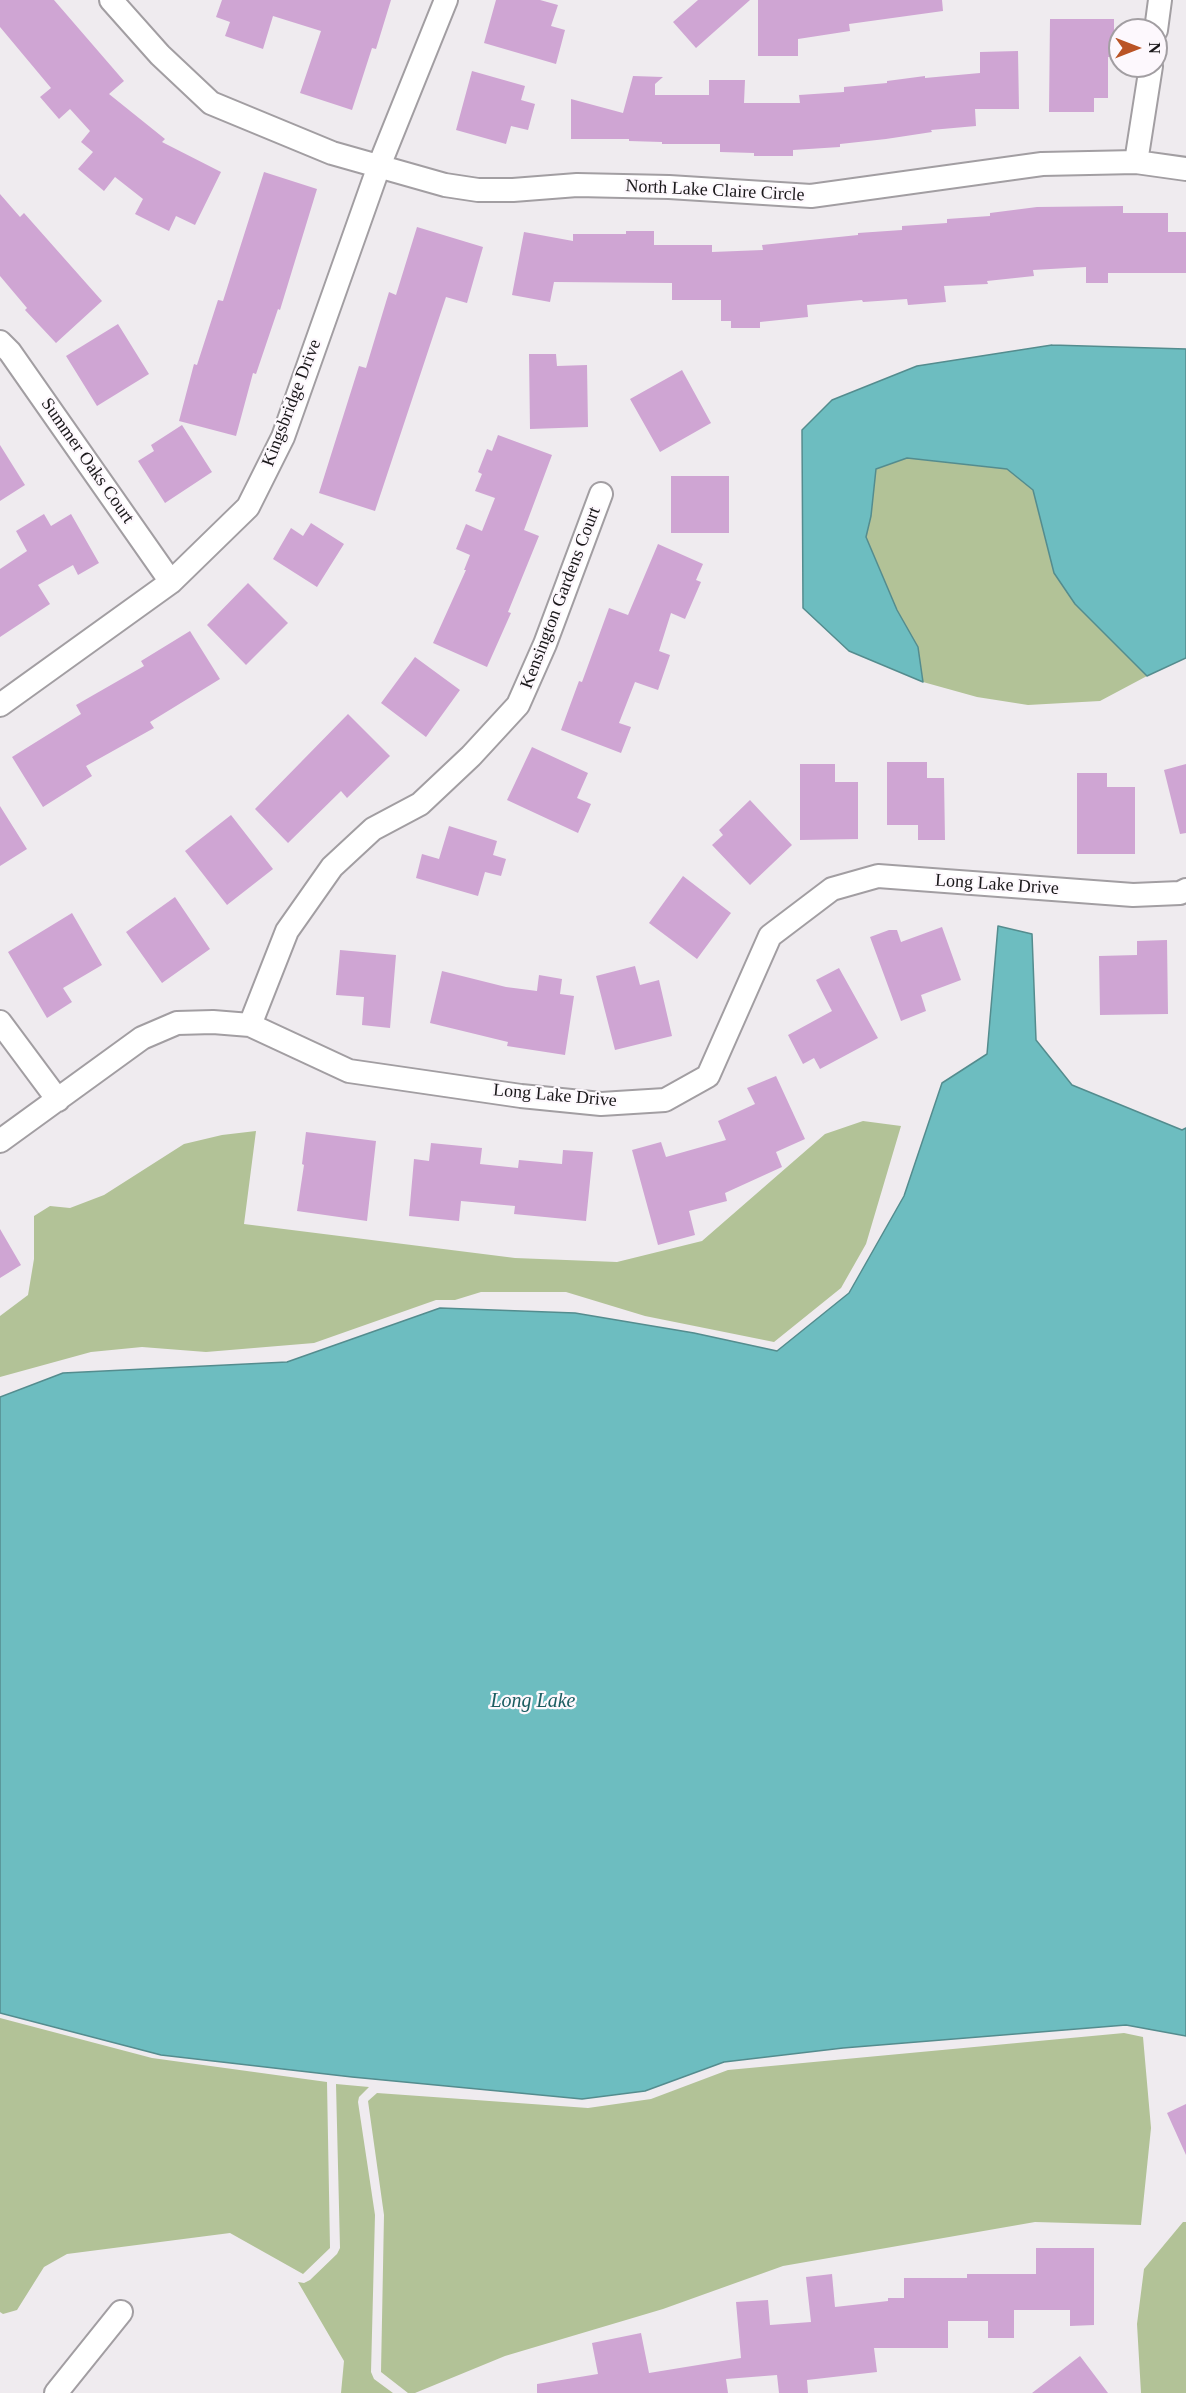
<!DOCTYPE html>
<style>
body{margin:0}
#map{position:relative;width:1186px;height:2393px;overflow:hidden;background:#efebef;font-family:Georgia,serif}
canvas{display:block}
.north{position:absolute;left:1108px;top:18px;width:60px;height:60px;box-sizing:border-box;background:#fdf8fd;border:2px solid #a29ea2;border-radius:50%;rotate:90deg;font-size:16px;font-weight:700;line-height:24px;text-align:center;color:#1a181a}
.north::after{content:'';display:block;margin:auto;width:21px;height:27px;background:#ba5425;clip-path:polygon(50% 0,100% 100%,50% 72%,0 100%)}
</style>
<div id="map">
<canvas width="1186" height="2393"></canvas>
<div class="north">N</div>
</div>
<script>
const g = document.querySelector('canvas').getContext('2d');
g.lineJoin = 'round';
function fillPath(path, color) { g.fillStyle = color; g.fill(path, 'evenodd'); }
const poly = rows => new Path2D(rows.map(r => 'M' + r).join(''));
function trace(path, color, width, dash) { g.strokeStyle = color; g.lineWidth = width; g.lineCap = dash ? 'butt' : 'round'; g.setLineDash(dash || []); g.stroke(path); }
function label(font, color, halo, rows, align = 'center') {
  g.font = font + ' Georgia,serif'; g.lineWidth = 4.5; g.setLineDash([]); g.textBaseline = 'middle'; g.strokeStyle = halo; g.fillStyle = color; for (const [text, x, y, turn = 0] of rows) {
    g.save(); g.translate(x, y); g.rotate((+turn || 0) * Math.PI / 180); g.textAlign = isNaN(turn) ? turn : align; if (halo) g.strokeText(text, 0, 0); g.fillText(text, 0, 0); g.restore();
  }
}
const green = poly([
 [907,458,1007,469,1033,490,1054,573,1075,604,1147,676,1100,701,1028,705,977,697,923,682,918,647,897,610,866,537,871,516,876,469],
 [863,1121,901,1126,866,1244,841,1288,774,1342,645,1316,566,1292,481,1292,455,1300,436,1300,314,1343,206,1352,142,1347,91,1352,0,1377,0,1316,28,1295,34,1259,34,1216,50,1206,70,1208,104,1195,184,1144,222,1135,256,1131,244,1224,515,1258,617,1262,702,1241,825,1134],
 [0,2018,152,2058,327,2082,330,2248,303,2274,230,2233,67,2254,44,2267,17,2310,3,2314,0,2312],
 [1124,2033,1143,2037,1151,2128,1141,2225,1035,2222,783,2266,663,2309,505,2356,415,2393,408,2393,381,2372,384,2215,368,2101,377,2093,588,2108,651,2099,728,2070],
 [336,2084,369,2087,359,2097,358,2102,375,2215,371,2372,374,2379,393,2393,341,2393,344,2361,298,2282,304,2283,310,2280,337,2254,340,2248],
 [1183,2222,1186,2222,1186,2393,1141,2393,1137,2324,1144,2269]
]);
const water = poly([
 [1052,345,1186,349,1186,658,1147,676,1075,604,1054,573,1033,490,1007,469,907,458,876,469,871,516,866,537,897,610,918,647,923,682,849,651,803,608,802,430,832,400,917,366,1052,345],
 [998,926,1032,934,1036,1040,1072,1085,1182,1130,1186,1128,1186,2036,1126,2025,843,2048,724,2062,645,2091,582,2099,352,2077,161,2055,0,2013,0,1397,63,1373,287,1362,440,1308,575,1313,694,1333,777,1351,849,1293,904,1196,942,1083,987,1054,998,926]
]);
const building = poly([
 [0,0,54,0,124,81,109,94,165,139,162,142,221,172,195,225,176,216,169,231,135,214,143,199,115,177,104,191,78,169,93,152,81,142,90,131,70,109,59,119,40,97,51,88,0,27],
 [222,0,391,0,376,49,372,48,352,110,300,93,321,31,273,16,263,49,225,36,230,22,216,17],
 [496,0,540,0,558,5,551,26,565,30,556,64,484,43],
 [698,0,750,0,696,48,673,22],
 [758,0,942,0,943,11,849,24,850,31,798,39,798,56,758,56],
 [1050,19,1114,19,1114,57,1108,57,1108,98,1094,98,1094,112,1049,112],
 [1018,51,1019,109,975,109,976,126,931,130,932,132,886,139,840,144,840,147,793,150,793,156,754,156,754,153,720,152,720,144,662,144,662,142,629,141,629,139,571,139,571,99,623,113,633,76,663,77,655,84,655,95,709,95,709,80,745,80,744,103,800,103,799,95,844,92,844,87,887,83,887,81,925,76,925,78,980,73,980,52],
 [472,71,525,86,521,100,535,104,528,130,511,126,506,144,456,130],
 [264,172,317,189,280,310,278,309,256,374,253,373,236,436,179,421,194,364,197,365,218,300,223,301],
 [0,194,20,217,24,213,102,301,56,343,25,310,27,308,0,276],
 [1123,206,1123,213,1168,213,1168,232,1186,232,1186,273,1108,273,1108,283,1086,283,1086,267,1033,270,1034,276,987,281,988,284,944,286,946,302,908,305,907,299,863,302,862,300,807,305,808,317,760,322,760,328,731,328,731,321,721,321,721,300,672,300,672,283,554,282,550,302,512,295,524,232,573,241,573,234,626,234,626,231,654,231,654,245,712,245,712,252,763,250,762,245,858,235,858,233,902,230,902,226,947,223,947,219,990,216,990,213,1037,207],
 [417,227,483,247,467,303,446,297,375,511,319,493,359,366,366,368,389,292,396,295],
 [118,324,149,374,97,406,66,356],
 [529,354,556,354,557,366,587,365,588,427,530,429],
 [682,370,711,423,660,452,630,399],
 [182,425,212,472,165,503,138,461,154,451,151,445],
 [498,435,552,455,524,530,539,536,508,612,511,613,487,667,433,643,466,570,464,570,470,555,456,549,466,524,482,531,495,498,475,491,482,474,478,472,487,449,492,451],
 [0,445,25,485,0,501],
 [671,476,729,476,729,533,671,533],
 [44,514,51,526,71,514,99,563,78,575,73,565,38,585,50,604,0,637,0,569,27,551,16,531],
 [311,523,344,544,317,587,273,559,291,528,303,536],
 [658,544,703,564,696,580,701,582,685,619,671,613,659,651,670,655,658,690,635,682,619,723,631,727,621,753,561,730,579,681,582,682,609,608,628,615],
 [248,583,288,623,246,665,207,625],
 [190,631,220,679,150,722,154,728,86,766,92,776,43,807,12,757,81,714,76,705,144,666,141,661],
 [415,657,460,690,426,737,381,703],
 [348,714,390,756,347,798,341,791,288,843,255,809],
 [532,747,588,773,577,798,591,804,578,833,507,800],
 [887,762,927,762,927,778,944,778,945,840,918,840,918,825,887,825],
 [800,764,835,764,835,782,858,782,858,839,800,840],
 [1186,764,1186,833,1180,834,1164,770],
 [1077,773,1107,773,1107,787,1135,787,1135,854,1077,854],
 [750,800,792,845,750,885,712,845,723,835,719,830],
 [0,806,27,849,0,866],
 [231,815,273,869,227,905,185,851],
 [449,826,497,841,493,855,506,859,501,876,485,872,478,896,416,878,422,854,439,859],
 [683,876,731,913,697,959,649,923],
 [175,897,210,949,162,983,126,932],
 [72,913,102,965,63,988,72,1002,47,1018,8,952],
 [942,927,961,980,921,995,926,1011,901,1021,870,937,889,930,897,930,901,942],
 [1167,940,1168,1014,1100,1015,1099,956,1137,955,1137,941],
 [340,950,396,955,390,1028,362,1025,364,997,336,995],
 [635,966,640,985,659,980,672,1036,615,1050,596,976],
 [839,968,878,1038,820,1069,814,1058,803,1064,788,1035,832,1011,816,980],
 [442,971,506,987,537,991,539,975,562,979,560,994,574,996,565,1055,507,1046,508,1042,430,1023],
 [776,1076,805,1139,776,1152,782,1167,725,1193,727,1201,689,1211,695,1235,658,1245,632,1150,661,1142,666,1157,726,1140,718,1121,755,1104,747,1088],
 [306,1132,376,1141,367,1221,297,1211,304,1165,302,1164],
 [431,1143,482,1148,480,1164,518,1168,519,1160,562,1164,563,1150,593,1152,586,1221,514,1214,515,1206,461,1201,459,1221,409,1216,414,1159,429,1161],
 [0,1229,21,1265,0,1278],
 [1186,2104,1186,2155,1167,2113],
 [1036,2248,1094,2248,1094,2325,1070,2326,1070,2310,1014,2310,1014,2338,988,2338,988,2321,948,2321,948,2348,874,2348,877,2372,807,2380,808,2393,779,2393,777,2375,726,2379,728,2393,537,2393,537,2384,598,2374,592,2343,641,2333,649,2373,741,2358,736,2302,768,2300,770,2325,811,2322,806,2277,832,2274,835,2307,888,2301,888,2298,904,2298,904,2278,967,2278,967,2274,1036,2274],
 [1080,2356,1108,2393,1032,2393]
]);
const minor = poly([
 [111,0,160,55,211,103,332,153,445,185,478,190,513,190,577,185,669,187,811,196,1042,164,1136,162,1186,169],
 [1156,30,1160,0],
 [1136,162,1151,66],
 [0,342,10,352,171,582],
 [0,705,171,582,248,507,283,437,379,166,446,0],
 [0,1022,58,1100],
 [250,1025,287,931,332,867,373,829,420,804,471,756,518,705,545,644,601,494],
 [0,1141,142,1038,177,1023,213,1022,250,1025,349,1071,521,1096,601,1104,665,1100,708,1076,770,936,832,889,878,876,1133,895,1180,893,1186,890],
 [56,2393,121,2312]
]);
const streetNames = [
 ["North Lake Claire Circle",715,191,3],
 ["Kingsbridge Drive",292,403,-69],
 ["Summer Oaks Court",87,461,55],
 ["Kensington Gardens Court",561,598,-69],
 ["Long Lake Drive",997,885,4],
 ["Long Lake Drive",555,1096,5]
];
const waterNames = [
 ["Long Lake",533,1702]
];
fillPath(green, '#b2c297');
fillPath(water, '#6dbdc0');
trace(water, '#548c8e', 1.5);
fillPath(building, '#cfa5d3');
trace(minor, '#a29ea2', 26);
trace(minor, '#fff', 22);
label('18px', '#1a181a', '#fdf8fd', streetNames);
label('italic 20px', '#1b5d61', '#fdf8fd', waterNames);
</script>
